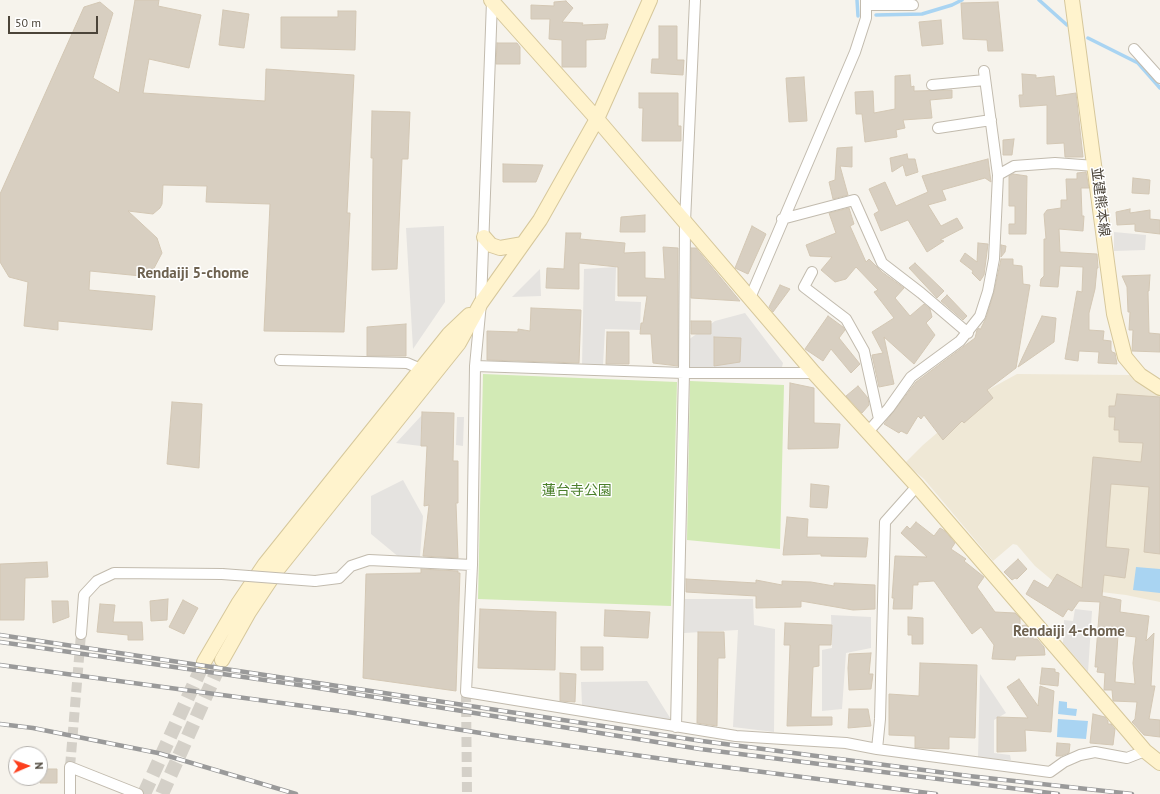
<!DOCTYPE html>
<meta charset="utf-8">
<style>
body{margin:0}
#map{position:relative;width:1160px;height:794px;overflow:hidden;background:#f6f3ec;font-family:"PT Sans",sans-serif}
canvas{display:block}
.north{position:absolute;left:8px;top:746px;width:40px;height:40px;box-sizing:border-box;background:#fff;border:1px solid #b7b4b0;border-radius:50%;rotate:88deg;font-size:11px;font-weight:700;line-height:16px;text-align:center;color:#4b4439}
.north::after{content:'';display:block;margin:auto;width:14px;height:18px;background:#fc3f1d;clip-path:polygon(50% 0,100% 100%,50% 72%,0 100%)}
.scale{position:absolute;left:8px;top:16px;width:90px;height:18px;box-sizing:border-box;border:2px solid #4b4439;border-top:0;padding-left:5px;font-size:12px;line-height:14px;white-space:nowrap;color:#4b4439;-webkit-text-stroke:3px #fff;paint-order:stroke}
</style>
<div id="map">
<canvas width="1160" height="794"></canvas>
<div class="north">N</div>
<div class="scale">50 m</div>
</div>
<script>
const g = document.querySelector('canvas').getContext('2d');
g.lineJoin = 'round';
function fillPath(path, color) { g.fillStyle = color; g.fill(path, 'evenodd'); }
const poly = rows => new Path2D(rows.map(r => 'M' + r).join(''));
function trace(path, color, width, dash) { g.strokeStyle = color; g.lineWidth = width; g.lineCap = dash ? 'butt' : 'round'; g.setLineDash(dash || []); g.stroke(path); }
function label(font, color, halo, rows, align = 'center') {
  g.font = font + ' "PT Sans","Noto Sans JP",sans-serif'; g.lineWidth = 3; g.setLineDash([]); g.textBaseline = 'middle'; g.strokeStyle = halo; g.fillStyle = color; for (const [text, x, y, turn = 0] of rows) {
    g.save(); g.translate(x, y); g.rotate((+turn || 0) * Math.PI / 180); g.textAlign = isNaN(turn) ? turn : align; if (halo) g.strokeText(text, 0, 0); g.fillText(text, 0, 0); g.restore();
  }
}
const education = poly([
 [1017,374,1131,375,1138,382,1160,394,1160,602,1126,595,1101,592,1053,581,1035,566,1017,545,1013,544,993,561,924,479,905,463,923,445,986,391]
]);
const green = poly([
 [483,374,677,382,671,606,478,599],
 [690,381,784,385,780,549,687,540]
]);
const parking = poly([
 [444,226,445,302,413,349,406,228],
 [1114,232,1146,235,1145,250,1114,251],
 [616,267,615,301,641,302,640,330,605,329,603,365,582,366,584,269],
 [540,269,541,296,512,297],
 [745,313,783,363,782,367,689,369,688,340,715,321],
 [422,415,421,446,396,443],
 [457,417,464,417,463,446,456,445],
 [403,480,423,516,420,557,400,558,371,534,371,496],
 [685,599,753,599,754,625,775,629,774,732,733,727,738,630,684,633],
 [1075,609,1092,611,1088,672,1063,643,1064,620,1073,621],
 [831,615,871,617,871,648,846,653,842,709,822,711,822,650,832,648],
 [980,674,1006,713,994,720,994,753,1010,755,1011,760,978,758],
 [647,681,672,721,582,705,581,682]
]);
const water = poly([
 [1136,567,1160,569,1160,593,1133,590],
 [1059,701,1067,702,1067,708,1077,709,1076,716,1058,714],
 [1058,719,1088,721,1086,739,1057,737]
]);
const stream = poly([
 [857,0,858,16],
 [1039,0,1067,25],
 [876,15,922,14,952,5,962,0],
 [1088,38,1138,63,1160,88]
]);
const building = poly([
 [135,0,159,0,158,6,201,15,189,68,149,59,143,93,265,101,266,69,354,75,347,213,350,213,344,332,264,331,270,204,206,202,207,186,163,185,162,204,160,208,153,214,128,211,157,238,162,253,152,272,141,276,90,271,89,290,155,296,152,330,58,321,58,330,24,326,28,282,9,277,0,262,0,194,84,7,100,2,113,13,93,78,119,93,135,0],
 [566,1,573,8,562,22,583,23,582,25,608,24,605,39,586,40,586,67,562,67,562,40,549,39,550,19,531,19,531,5,554,6,554,2,566,1],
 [998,2,1003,51,988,51,987,40,963,39,961,3,998,2],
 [223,10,249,14,244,48,219,45,223,10],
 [338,11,356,11,355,50,281,48,281,17,338,17,338,11],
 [941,20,943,44,922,46,919,22,941,20],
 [659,26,677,26,677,60,684,60,683,75,651,73,652,59,659,59,659,26],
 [497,43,517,43,520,47,520,64,496,64,497,43],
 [1022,74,1036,75,1036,78,1054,76,1056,96,1076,93,1083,157,1065,157,1064,143,1047,144,1047,105,1020,107,1019,95,1023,95,1022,74],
 [910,75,911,87,914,86,914,91,952,90,952,98,930,100,932,118,903,120,905,128,896,130,897,137,865,142,862,114,856,114,855,92,873,91,874,113,895,109,895,76,910,75],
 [804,77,807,121,789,122,786,78,804,77],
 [639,93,678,93,678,126,681,126,681,141,642,141,643,108,639,108,639,93],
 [372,111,410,112,408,159,402,159,397,269,372,270,373,158,371,158,372,111],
 [1014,139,1012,155,1003,155,1003,140,1014,139],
 [852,147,852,167,840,166,848,195,833,199,829,182,835,180,837,148,852,147],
 [907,154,908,159,915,159,918,172,906,176,903,165,892,172,890,158,907,154],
 [988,159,991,182,985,178,942,190,946,200,928,205,941,226,957,218,963,228,940,240,944,241,927,252,908,220,881,231,874,214,879,211,869,189,885,182,896,206,928,192,922,176,988,159],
 [503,164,543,165,536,182,503,182,503,164],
 [1086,172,1089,188,1081,188,1082,216,1084,216,1083,231,1059,229,1060,252,1097,254,1098,268,1097,268,1095,289,1089,313,1089,330,1104,331,1103,340,1111,341,1111,350,1112,352,1115,353,1117,364,1098,363,1099,352,1079,351,1078,361,1065,359,1077,291,1082,292,1083,267,1060,266,1058,287,1040,286,1041,279,1044,276,1044,239,1046,239,1044,214,1047,210,1061,208,1061,200,1067,200,1066,179,1077,179,1077,173,1086,172],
 [1013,174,1027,176,1026,234,1009,234,1009,224,1015,224,1015,206,1009,206,1009,176,1013,174],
 [1133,178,1150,180,1149,194,1132,193,1133,178],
 [849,208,854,224,850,226,866,262,869,259,882,272,904,288,895,298,910,316,924,304,930,309,932,317,926,323,935,335,914,364,884,337,894,384,879,387,872,355,883,353,872,332,894,318,874,292,878,290,856,267,846,279,835,282,821,270,832,257,810,256,806,245,836,233,829,213,849,208],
 [1130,209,1130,213,1150,210,1150,219,1160,220,1160,234,1135,231,1135,224,1117,225,1116,212,1130,209],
 [645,215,645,232,620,232,621,217,645,215],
 [752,226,766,234,748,274,735,268,752,226],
 [566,233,581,233,580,239,625,243,624,253,645,252,645,278,665,279,663,247,678,248,678,366,653,363,651,334,640,334,641,323,643,323,647,296,618,296,618,267,579,263,579,289,546,288,547,268,564,269,566,233],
 [978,243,988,244,984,275,980,281,972,273,973,271,960,261,965,253,977,262,978,243],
 [1001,245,1006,246,1005,252,1001,257,1001,245],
 [691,248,696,248,740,301,691,298,691,248],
 [1001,259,1013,259,1013,265,1022,266,1023,284,1030,285,1016,368,987,390,993,398,964,423,962,421,943,440,924,415,921,419,918,416,907,434,901,431,899,433,884,424,916,382,975,338,977,330,979,328,980,330,986,318,994,292,1001,259],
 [915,263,944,291,937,298,909,268,915,263],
 [1150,275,1149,291,1148,291,1149,333,1160,334,1160,352,1132,351,1133,330,1129,330,1130,312,1128,312,1127,287,1122,276,1150,275],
 [780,285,790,289,773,312,769,307,780,285],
 [947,295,967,316,963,320,941,301,947,295],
 [531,308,581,310,579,363,487,360,487,331,518,332,518,329,530,331,531,308],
 [828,316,843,327,845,330,839,338,860,364,851,373,831,349,823,361,805,349,828,316],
 [1042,316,1056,318,1054,342,1018,367,1042,316],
 [691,321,711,321,711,334,691,334,691,321],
 [406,324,406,356,367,356,367,327,406,324],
 [607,332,629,332,629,364,606,364,607,332],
 [714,337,741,338,740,362,714,366,714,337],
 [790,383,814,388,814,423,840,424,838,448,788,449,790,383],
 [858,386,868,398,869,405,862,413,846,396,858,386],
 [1117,394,1160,397,1160,554,1144,552,1149,487,1111,484,1106,547,1129,549,1125,578,1104,575,1102,596,1121,600,1120,612,1149,616,1146,641,1154,633,1151,686,1155,686,1149,719,1160,720,1160,737,1144,735,1132,722,1135,719,1137,702,1113,701,1112,690,1104,690,1105,673,1097,672,1098,667,1095,667,1100,602,1079,601,1072,611,1068,609,1063,617,1026,594,1034,580,1048,588,1057,574,1082,588,1093,457,1141,462,1143,443,1119,442,1119,430,1114,430,1115,417,1109,417,1109,406,1115,406,1117,394],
 [1118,635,1136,637,1133,663,1135,684,1115,682,1118,635],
 [172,402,202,404,199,468,167,464,172,402],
 [422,412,454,413,453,461,458,461,458,503,456,503,458,558,423,556,429,505,424,506,427,446,421,446,422,412],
 [811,484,829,486,827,508,810,507,811,484],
 [787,517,808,519,807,537,868,538,866,557,821,556,821,554,783,555,787,517],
 [916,522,934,536,940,528,945,531,955,543,951,549,966,559,964,561,984,577,977,587,995,612,1015,613,1020,618,1020,626,1026,625,1033,633,1033,639,1037,639,1044,647,1045,655,1016,656,1015,660,992,659,994,645,981,627,972,634,934,581,918,582,918,585,913,585,912,609,893,609,894,598,892,598,895,556,927,557,901,533,907,526,910,529,916,522],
 [1018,559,1027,569,1017,579,1015,578,1012,580,1004,572,1018,559],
 [47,562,48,577,25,578,24,620,0,620,0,564,47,562],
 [421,569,458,571,458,573,460,573,456,691,363,678,366,574,421,573,421,569],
 [686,579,756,583,756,580,782,585,782,581,811,582,834,586,834,583,875,585,875,609,853,610,801,601,801,607,756,608,756,596,686,592,686,579],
 [168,599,167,620,151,621,150,601,168,599],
 [183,600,198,608,184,634,169,627,183,600],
 [52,601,68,601,69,617,53,623,52,601],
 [100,604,115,605,113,622,142,622,143,640,128,640,128,635,97,632,100,604],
 [480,609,556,612,555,670,478,668,480,609],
 [605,610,650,612,648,638,604,636,605,610],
 [908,617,923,618,923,644,912,644,912,635,908,635,908,617],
 [785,623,832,625,831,645,819,645,819,666,813,667,811,717,832,717,832,725,787,726,790,645,784,645,785,623],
 [698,632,724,632,725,658,718,658,717,726,697,723,698,632],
 [581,647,603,647,603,670,581,670,581,647],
 [871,653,869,674,873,674,871,689,849,690,848,668,849,654,871,653],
 [920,663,977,665,975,738,949,737,949,749,920,748,915,748,915,736,889,735,889,694,919,696,920,663],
 [1042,668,1055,669,1055,672,1059,673,1058,686,1040,684,1042,668],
 [560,673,576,674,575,702,560,701,560,673],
 [1019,679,1038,706,1040,686,1054,691,1051,732,1025,730,1026,751,997,752,997,717,1028,718,1007,687,1019,679],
 [849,709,868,709,871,726,848,728,849,709],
 [1093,714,1105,717,1108,721,1108,724,1111,724,1115,729,1113,745,1090,743,1093,714],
 [1057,743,1070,744,1069,753,1061,756,1056,756,1057,743],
 [40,769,57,769,57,783,40,783,40,769]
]);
const streetTunnel = poly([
 [466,692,467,794],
 [70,767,81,634]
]);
const secondaryTunnel = poly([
 [144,794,204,662],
 [162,794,222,660]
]);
const street = poly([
 [492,1,481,303,475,366,472,565,466,692,736,736,846,743,877,749,1050,772,1064,762,1080,755,1095,752,1127,758,1145,751],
 [866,5,913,5],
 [1134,49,1160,78],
 [984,71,998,175],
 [932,85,985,80],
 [938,128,991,120],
 [782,219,854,200,882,263,921,293,968,333],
 [812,272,804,287,846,319,864,351,879,419],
 [750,298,855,52,866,18,866,0],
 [280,360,407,363,421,369],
 [475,366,684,373,814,373],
 [867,433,889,408,911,377,960,341,980,316,988,291,994,259,998,175,1014,166,1055,163,1095,166],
 [315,581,339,578,351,566,369,560,472,565],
 [81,634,84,595,97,581,114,573,222,574],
 [676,727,684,373,685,222,695,0],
 [877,749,880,719,885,522,917,486],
 [70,794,70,767,138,794]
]);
const secondary = poly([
 [491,0,597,119,814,373,917,486,1129,732,1145,751,1160,763],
 [1072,0,1114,314,1125,357,1140,375,1160,388],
 [484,237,491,245,500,248,523,244],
 [222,660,249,612,277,570,459,343,481,303,540,220,597,119,650,0],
 [204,662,238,604,265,564,449,334,469,315]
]);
const rail = poly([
 [0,635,702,741,969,776,1132,794],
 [0,642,299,685,700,749,1058,794],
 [0,665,348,712,506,737,692,763,936,794],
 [0,724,33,728,158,753,296,794]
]);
const streetBridge = poly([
 [222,574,315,581]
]);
const streetNames = [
 ["並建熊本線",1100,202,83]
];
const parkNames = [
 ["蓮台寺公園",577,491]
];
const neighbourhoodNames = [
 ["Rendaiji 5-chome",193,274],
 ["Rendaiji 4-chome",1069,632]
];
fillPath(education, '#efe8d6');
fillPath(green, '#d2eab5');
fillPath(parking, '#e5e3e0');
fillPath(water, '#a9d4f2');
trace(stream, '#a9d4f2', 3.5);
fillPath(building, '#d8cfc1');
trace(building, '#d3c7b4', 1);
trace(streetTunnel, '#d4d0c8', 10, [10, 5]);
trace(secondaryTunnel, '#d4d0c8', 14, [14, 7]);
trace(street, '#c2bbae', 12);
trace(secondary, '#d6c79b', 16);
trace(street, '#fff', 10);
trace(secondary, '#fff3cd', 14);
trace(rail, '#9a9a9a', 4.5);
trace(rail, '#fff', 3, [9]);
trace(streetBridge, '#c2bbae', 12, []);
trace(streetBridge, '#fff', 10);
label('14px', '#4b4439', '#fff', streetNames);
label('14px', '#4a7f2a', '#fff', parkNames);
label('bold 15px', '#6e6250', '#fff', neighbourhoodNames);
</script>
